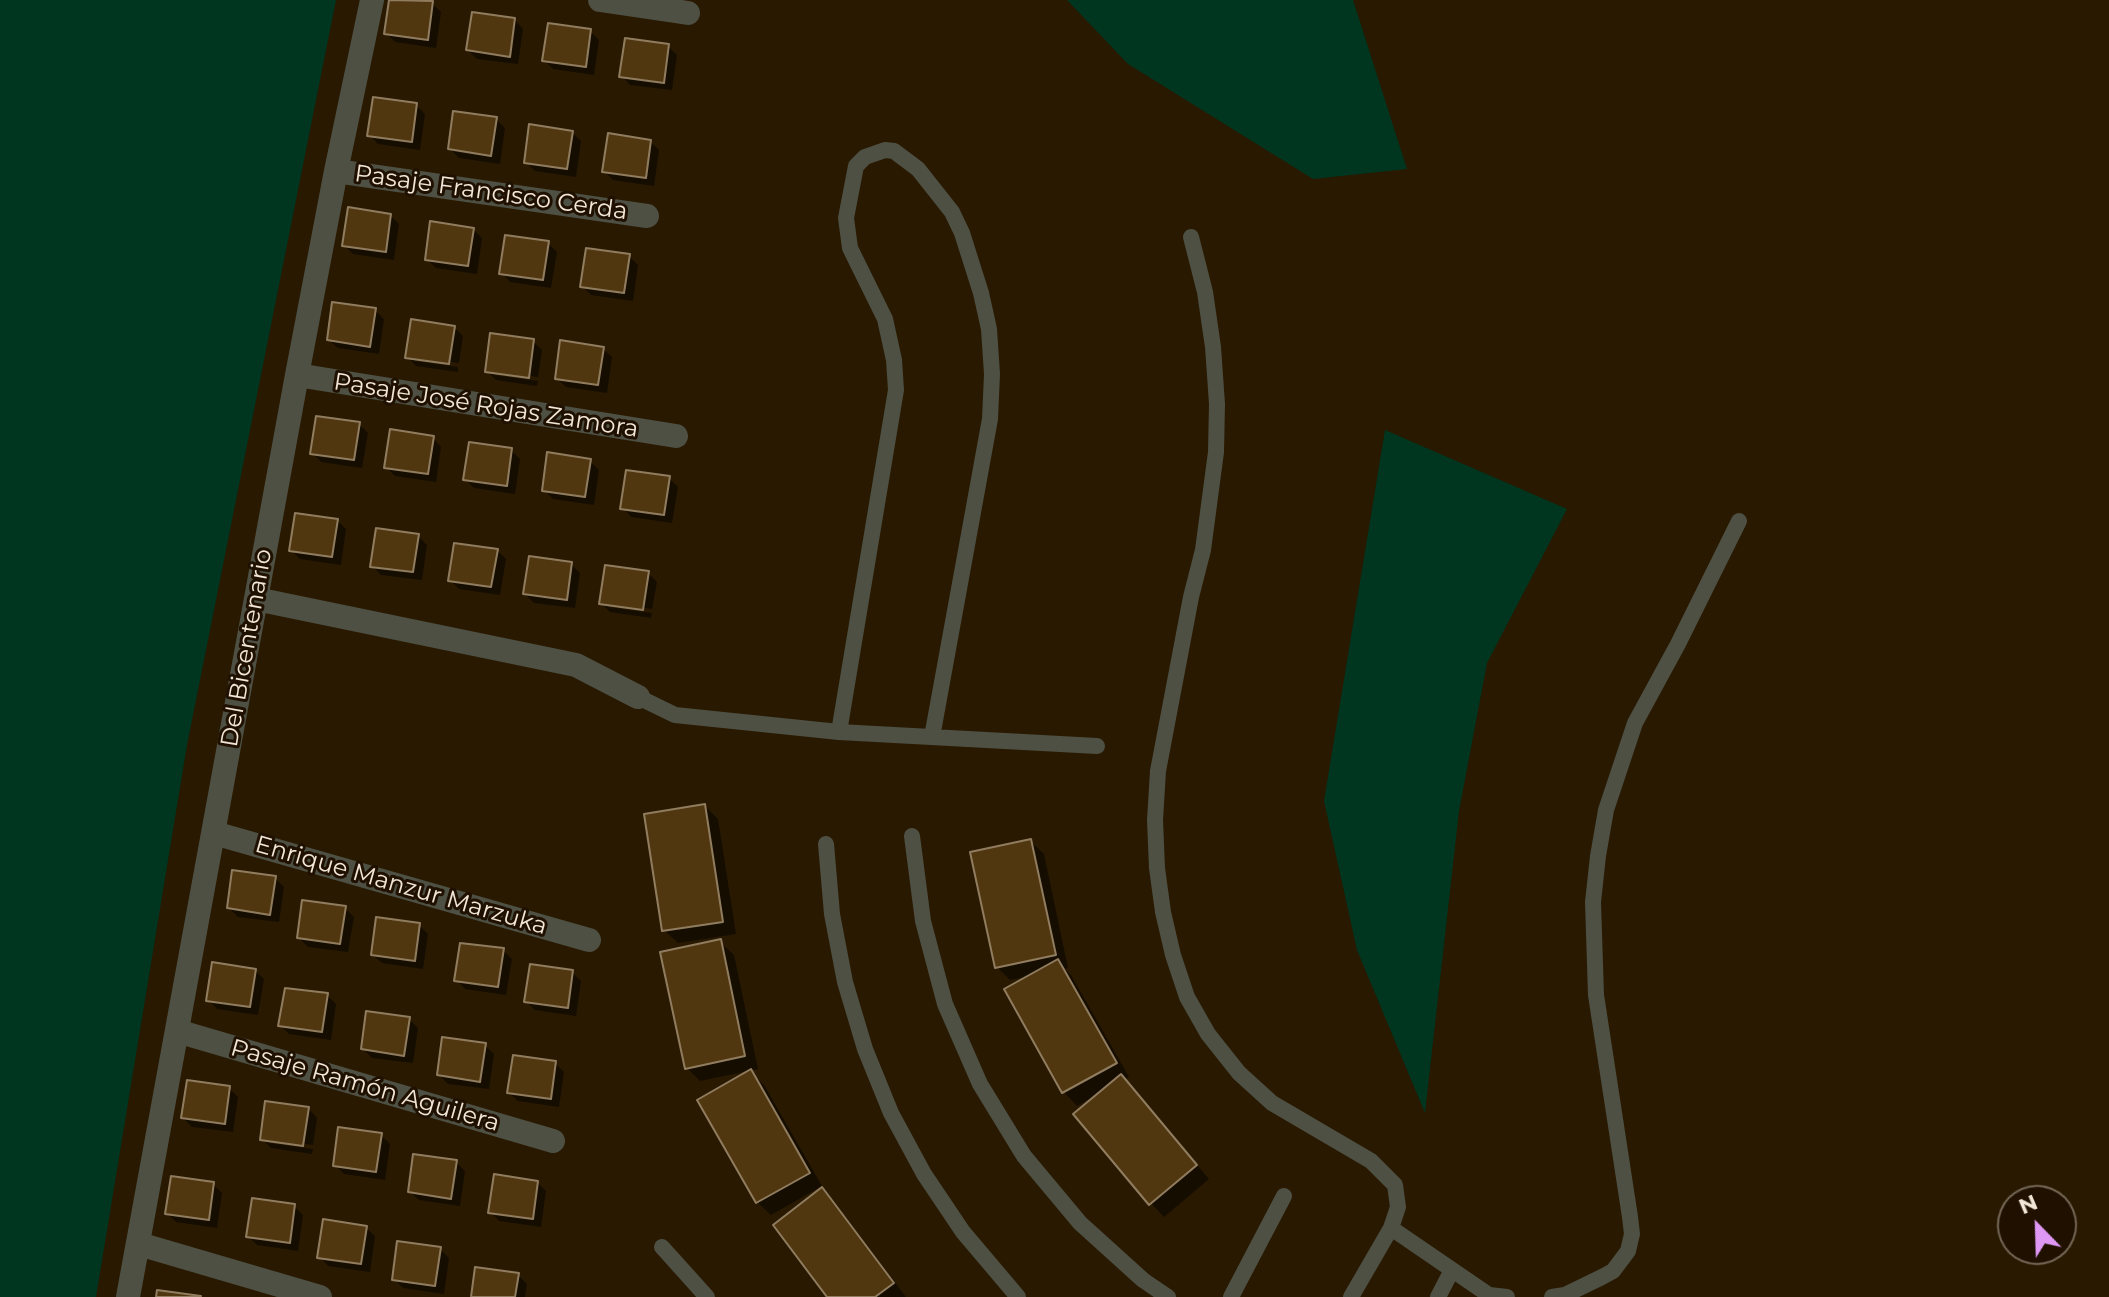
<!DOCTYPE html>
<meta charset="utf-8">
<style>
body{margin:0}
#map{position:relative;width:2109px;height:1297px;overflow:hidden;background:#291900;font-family:Montserrat,sans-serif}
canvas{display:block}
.north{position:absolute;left:1997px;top:1185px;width:80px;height:80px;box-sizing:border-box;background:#1f1000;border:2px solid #736656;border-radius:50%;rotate:337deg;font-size:22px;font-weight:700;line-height:32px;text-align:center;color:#f1e6d7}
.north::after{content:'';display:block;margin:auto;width:28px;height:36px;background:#de98f3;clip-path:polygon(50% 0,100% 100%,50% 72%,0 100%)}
</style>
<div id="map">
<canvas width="2109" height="1297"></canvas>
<div class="north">N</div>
</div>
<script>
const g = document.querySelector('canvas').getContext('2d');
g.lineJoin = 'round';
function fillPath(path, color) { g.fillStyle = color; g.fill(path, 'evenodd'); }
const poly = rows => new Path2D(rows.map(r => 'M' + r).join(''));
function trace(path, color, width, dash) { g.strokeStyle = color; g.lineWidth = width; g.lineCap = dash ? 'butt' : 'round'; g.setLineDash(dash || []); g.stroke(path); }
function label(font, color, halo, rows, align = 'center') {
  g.font = font + ' Montserrat,sans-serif'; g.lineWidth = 6; g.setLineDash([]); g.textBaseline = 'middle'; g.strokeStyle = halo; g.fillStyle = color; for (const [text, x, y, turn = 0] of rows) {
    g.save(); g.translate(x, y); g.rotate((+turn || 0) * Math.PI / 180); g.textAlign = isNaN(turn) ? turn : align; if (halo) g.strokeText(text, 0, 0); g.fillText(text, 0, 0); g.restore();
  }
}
const green = poly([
 [0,0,336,0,187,745,96,1297,0,1297],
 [1067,0,1353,0,1407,169,1313,179,1128,64],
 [1385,430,1567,509,1487,663,1459,811,1425,1113,1357,950,1324,801]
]);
const shadow = poly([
 [391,0,432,3,441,12,436,48,395,42,386,33],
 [515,20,523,29,518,64,477,59,468,50],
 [590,31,599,40,594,75,553,69,544,60],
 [668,46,677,55,672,90,630,85,622,76],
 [416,105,425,114,420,150,378,144,370,135],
 [496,119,505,128,500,164,459,158,450,149],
 [572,132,581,141,576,177,535,171,526,162],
 [650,141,659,150,654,186,613,180,604,171],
 [390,215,399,224,394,260,353,254,344,245],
 [473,229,482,238,477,274,436,268,427,259],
 [548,243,557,252,551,288,510,282,502,273],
 [629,256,638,265,633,301,591,295,582,286],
 [375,310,384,319,379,354,338,348,329,340],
 [454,327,463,336,459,363,415,357,415,361,458,367,458,372,416,366,408,357],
 [533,341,542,350,538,377,494,371,494,375,538,381,537,386,496,380,487,371],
 [603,349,612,357,607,393,566,387,557,378],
 [359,424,368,433,362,468,321,462,313,453],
 [433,438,441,447,436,482,395,476,386,467],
 [511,450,520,459,515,494,474,488,465,479],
 [590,461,599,470,594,505,553,499,544,490],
 [669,478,678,487,672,523,631,517,623,508],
 [337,520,346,529,341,565,300,559,291,550],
 [418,536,427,545,422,580,381,575,372,566],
 [497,550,506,559,500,595,459,589,450,580],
 [571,564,580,573,575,608,534,603,525,594],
 [648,573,657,582,652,609,608,603,608,607,652,613,651,618,610,612,601,603],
 [705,806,718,819,736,934,678,943,664,930],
 [1030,841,1044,854,1068,968,1065,969,1071,975,1129,1077,1124,1080,1209,1179,1164,1217,1151,1203,1093,1097,1077,1106,1064,1092,1007,990,1030,976,1010,980,997,967],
 [275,878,284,887,279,922,238,917,229,908],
 [345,908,354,917,348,952,308,947,299,938],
 [419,925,428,934,423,969,382,963,373,955],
 [720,942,734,955,758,1069,700,1081,687,1068],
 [503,950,512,959,506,995,465,989,457,980],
 [255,970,264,979,258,1015,217,1009,209,1000],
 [572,972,581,981,576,1016,535,1010,526,1001],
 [327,995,336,1004,331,1040,289,1034,280,1025],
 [409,1019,418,1028,413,1063,372,1058,363,1049],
 [485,1045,494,1054,489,1089,448,1084,439,1075],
 [555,1063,564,1072,559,1107,518,1101,509,1093],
 [751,1072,764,1085,822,1186,771,1215,757,1202],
 [229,1088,238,1097,233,1132,192,1127,183,1118],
 [309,1109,317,1118,313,1145,269,1139,269,1143,313,1149,312,1154,271,1148,262,1139],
 [381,1135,390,1144,385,1180,344,1174,335,1165],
 [456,1162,465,1171,460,1206,419,1200,410,1192],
 [537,1182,546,1191,541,1227,499,1221,491,1212],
 [213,1184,222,1193,217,1228,176,1222,167,1213],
 [822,1190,835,1203,906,1297,830,1297],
 [294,1206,303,1215,298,1251,257,1245,248,1236],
 [366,1228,375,1236,370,1272,328,1266,320,1257],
 [440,1249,449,1258,444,1294,403,1288,394,1279],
 [518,1275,527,1284,525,1297,473,1297]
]);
const building = poly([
 [389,0,433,1,428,40,384,34,389,0],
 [472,12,515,18,510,57,466,50,472,12],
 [548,23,591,29,586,67,542,61,548,23],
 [625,38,669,44,664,83,619,77,625,38],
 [373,97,417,103,412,142,367,136,373,97],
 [453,111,497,117,491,156,448,149,453,111],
 [529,124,573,131,567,169,524,163,529,124],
 [608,133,651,140,646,178,602,172,608,133],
 [348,207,391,214,386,252,342,246,348,207],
 [430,221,474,228,468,266,425,260,430,221],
 [505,235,549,241,543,280,499,274,505,235],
 [586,248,630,254,624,293,580,287,586,248],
 [332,302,376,308,370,347,327,340,332,302],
 [411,319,455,326,449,364,405,358,411,319],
 [490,333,534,339,529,378,485,372,490,333],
 [560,340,604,347,598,385,555,379,560,340],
 [316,416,360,422,354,460,310,454,316,416],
 [390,429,434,436,428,474,384,468,390,429],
 [469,442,512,448,507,486,463,480,469,442],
 [547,452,591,459,585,497,542,491,547,452],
 [626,470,670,476,664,515,620,509,626,470],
 [295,513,338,519,332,557,289,551,295,513],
 [376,528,419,534,413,572,370,567,376,528],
 [454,543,498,549,491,587,448,581,454,543],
 [529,556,572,562,567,600,523,594,529,556],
 [605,565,649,571,643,610,599,604,605,565],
 [705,804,723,922,662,931,644,814,705,804],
 [1031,839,1056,955,995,968,970,852,1031,839],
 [232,870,276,876,270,915,227,908,232,870],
 [302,900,346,906,340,944,297,938,302,900],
 [376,917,420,923,415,961,371,955,376,917],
 [721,939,745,1056,685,1069,660,952,721,939],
 [460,943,504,948,498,987,454,981,460,943],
 [1058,959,1117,1063,1062,1093,1004,989,1058,959],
 [212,962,256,969,250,1007,206,1001,212,962],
 [530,964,573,970,568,1008,524,1002,530,964],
 [285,988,328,993,322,1032,278,1026,285,988],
 [366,1011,410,1017,404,1056,361,1049,366,1011],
 [442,1037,486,1043,480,1082,437,1075,442,1037],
 [513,1055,556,1061,551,1099,507,1093,513,1055],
 [751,1069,810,1173,756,1203,697,1100,751,1069],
 [1121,1074,1197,1165,1149,1205,1073,1114,1121,1074],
 [187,1080,230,1086,225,1124,181,1118,187,1080],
 [265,1101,309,1107,303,1146,260,1140,265,1101],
 [338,1127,382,1133,376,1172,333,1166,338,1127],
 [413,1154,457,1160,451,1199,408,1192,413,1154],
 [494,1174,538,1181,533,1219,488,1213,494,1174],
 [171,1176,214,1182,209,1220,165,1214,171,1176],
 [822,1187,894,1283,875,1297,827,1297,773,1225,822,1187],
 [252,1198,295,1204,290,1243,246,1237,252,1198],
 [323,1219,367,1226,361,1264,317,1258,323,1219],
 [397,1241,441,1247,435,1286,392,1280,397,1241],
 [475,1267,519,1273,515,1297,471,1297,475,1267],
 [157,1290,201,1296,200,1297,156,1297,157,1290]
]);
const lane = poly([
 [1191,237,1205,292,1213,347,1217,404,1216,452,1203,550,1191,597,1158,771,1155,820,1157,868,1163,912,1173,955,1187,997,1208,1034,1239,1073,1272,1103,1371,1161,1395,1185,1398,1207,1391,1228,1351,1297],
 [638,697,675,715,839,732,1097,746],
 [839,732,896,390,894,360,885,319,850,248,846,218,856,166,865,157,885,150,894,151,918,169,952,212,962,233,981,293,989,329,992,374,990,419,932,737],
 [912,836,923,921,945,1004,980,1084,1024,1156,1080,1223,1143,1280,1168,1297],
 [826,844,832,914,845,982,865,1049,891,1113,924,1174,963,1232,1018,1297],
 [1391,1228,1489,1295,1507,1297],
 [662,1247,707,1297],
 [1231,1297,1284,1196],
 [1438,1297,1452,1270],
 [1552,1297,1565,1295,1602,1277,1613,1271,1628,1251,1632,1234,1630,1217,1596,995,1593,902,1598,856,1606,810,1635,723,1678,644,1739,521]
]);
const street = poly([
 [600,0,688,13],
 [336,171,647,216],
 [297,375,676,436],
 [256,599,576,665,638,697],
 [214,833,589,940],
 [177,1031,553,1141],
 [139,1244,320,1297],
 [128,1297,297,375,336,171,372,0]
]);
const streetNames = [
 ["Pasaje Francisco Cerda",491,193,8],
 ["Pasaje José Rojas Zamora",486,406,9],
 ["Del Bicentenario",247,648,-80],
 ["Enrique Manzur Marzuka",401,886,16],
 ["Pasaje Ramón Aguilera",365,1086,16]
];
fillPath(green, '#00361f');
fillPath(shadow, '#0007');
fillPath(building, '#503710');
trace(building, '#907c5f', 2);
trace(lane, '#4d5043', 16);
trace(street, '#4d5043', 24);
label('24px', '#f1e6d7', '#1f1000', streetNames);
</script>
